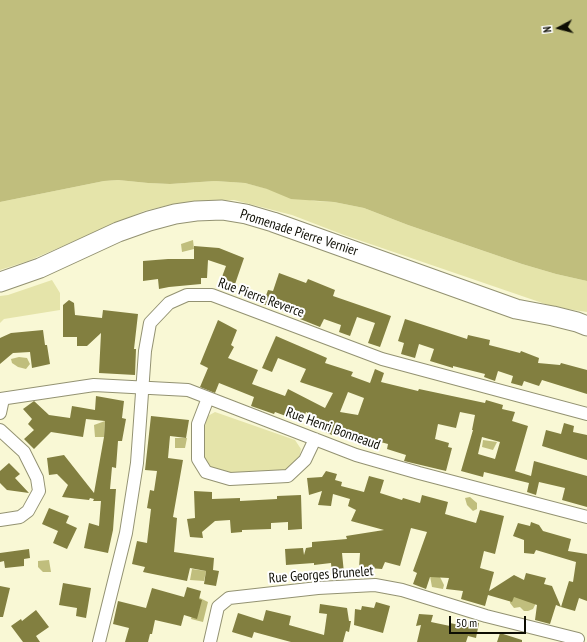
<!DOCTYPE html>
<style>
body{margin:0}
#map{position:relative;width:587px;height:642px;overflow:hidden;background:#f9f8d5;font-family:"PT Sans Narrow",sans-serif}
canvas{display:block}
.north{position:absolute;left:539px;top:8px;width:40px;height:40px;-webkit-text-stroke:3px #fff;paint-order:stroke;rotate:263deg;font-size:11px;font-weight:700;line-height:16px;text-align:center;color:#0d0d03}
.north::after{content:'';display:block;margin:auto;width:14px;height:18px;background:#0d0d03;clip-path:polygon(50% 0,100% 100%,50% 72%,0 100%)}
.scale{position:absolute;left:449px;top:616px;width:77px;height:18px;box-sizing:border-box;border:2px solid #0d0d03;border-top:0;padding-left:5px;font-size:12px;line-height:14px;white-space:nowrap;color:#0d0d03;-webkit-text-stroke:3px #fff;paint-order:stroke}
</style>
<div id="map">
<canvas width="587" height="642"></canvas>
<div class="north">N</div>
<div class="scale">50 m</div>
</div>
<script>
const g = document.querySelector('canvas').getContext('2d');
g.lineJoin = 'round';
function fillPath(path, color) { g.fillStyle = color; g.fill(path, 'evenodd'); }
const poly = rows => new Path2D(rows.map(r => 'M' + r).join(''));
function trace(path, color, width, dash) { g.strokeStyle = color; g.lineWidth = width; g.lineCap = dash ? 'butt' : 'round'; g.setLineDash(dash || []); g.stroke(path); }
function label(font, color, halo, rows, align = 'center') {
  g.font = font + ' "PT Sans Narrow",sans-serif'; g.lineWidth = 4; g.setLineDash([]); g.textBaseline = 'middle'; g.strokeStyle = halo; g.fillStyle = color; for (const [text, x, y, turn = 0] of rows) {
    g.save(); g.translate(x, y); g.rotate((+turn || 0) * Math.PI / 180); g.textAlign = isNaN(turn) ? turn : align; if (halo) g.strokeText(text, 0, 0); g.fillText(text, 0, 0); g.restore();
  }
}
const green = poly([
 [118,180,148,183,170,184,215,181,245,183,314,201,334,202,364,208,408,225,522,264,556,274,587,281,587,312,554,307,344,235,292,215,234,200,173,204,144,211,28,261,0,270,0,202,104,181],
 [52,280,60,293,60,310,4,319,0,323,0,296,8,295],
 [215,412,295,440,301,449,298,463,287,471,235,474,207,467,202,455,206,417]
]);
const water = poly([
 [0,0,587,0,587,281,556,274,522,264,408,225,364,208,334,202,291,199,267,189,245,183,215,181,170,184,148,183,118,180,104,181,0,202],
 [193,240,194,249,182,252,181,244],
 [19,357,27,358,30,364,26,369,18,367,12,363,11,359],
 [105,421,104,437,95,437,94,425],
 [175,438,187,438,185,448,175,448],
 [483,440,497,442,493,450,482,447],
 [470,497,477,503,477,509,473,511,467,505,465,498],
 [49,560,51,572,43,572,38,567,38,561],
 [192,569,206,571,204,581,190,580],
 [430,576,440,577,444,585,443,589,432,587],
 [516,591,536,603,533,609,528,611,524,611,520,607,514,608,510,603,510,596],
 [198,597,208,602,203,622,191,619]
]);
const building = poly([
 [194,246,219,248,244,258,233,290,219,285,226,266,208,260,207,278,201,278,201,284,169,287,159,289,158,279,143,281,143,261,168,259,194,259],
 [279,273,306,283,308,279,335,290,333,296,391,316,380,347,368,343,375,323,357,317,350,336,339,332,341,325,324,319,320,327,300,319,301,317,263,304,268,290,273,291],
 [69,300,74,303,75,315,102,318,103,310,138,314,134,349,136,349,135,375,99,373,101,333,87,346,77,346,77,337,63,337,63,305],
 [405,319,467,339,468,335,490,340,489,345,520,353,521,351,539,358,538,363,560,365,561,363,587,370,587,394,542,380,539,386,524,381,522,386,511,383,513,376,498,371,495,381,484,377,485,374,453,366,453,368,430,361,434,349,419,344,415,358,401,354,404,343,398,341],
 [218,320,237,330,231,345,234,347,228,358,258,370,252,384,285,396,288,389,325,408,333,393,300,382,306,369,278,358,272,372,262,368,276,336,327,358,325,363,353,372,351,376,370,383,375,369,384,373,381,382,418,391,419,389,485,403,486,400,503,405,502,409,515,412,512,421,528,426,515,471,531,476,534,461,587,476,587,507,562,500,565,488,539,482,536,495,527,492,529,483,484,472,483,477,461,471,473,430,472,430,475,415,460,412,456,428,438,424,435,439,449,443,448,447,452,448,446,471,404,461,406,455,387,449,388,444,369,439,368,443,353,439,354,436,335,429,332,435,321,430,325,422,306,412,302,422,275,412,274,414,251,406,254,397,219,383,215,393,200,387,208,368,200,364],
 [348,392,364,398,358,415,340,412],
 [482,437,500,442,495,459,478,454],
 [43,330,45,345,47,345,50,364,32,368,30,352,13,353,0,364,0,338,11,333],
 [96,396,124,401,122,418,126,419,122,441,118,441,116,468,112,467,110,489,116,489,113,530,108,553,84,548,89,523,99,526,101,501,93,501,94,499,90,498,89,500,62,497,68,485,57,474,49,475,47,458,64,455,94,493,104,437,105,421,86,419,83,437,51,432,34,449,24,439,34,430,28,424,32,419,23,409,34,401,49,415,70,418,72,406,95,410],
 [151,416,189,420,186,438,170,436,168,458,183,460,173,517,177,518,174,552,214,558,213,570,219,571,216,586,204,584,206,571,190,568,187,581,143,572,145,567,132,564,137,541,147,543,151,509,147,508,150,490,154,491,157,471,145,470],
 [564,423,574,426,573,432,587,435,587,460,542,446,546,430,561,434],
 [9,463,20,474,15,478,29,493,7,490,0,483,0,471],
 [326,471,337,474,335,480,342,482,341,486,364,492,369,476,384,480,380,493,402,500,403,498,420,503,422,495,448,502,445,514,476,523,480,510,504,516,495,554,484,551,480,568,494,572,489,591,514,575,524,580,526,573,546,578,544,584,552,586,561,607,556,605,550,624,535,620,537,605,514,597,512,602,488,595,485,606,461,599,463,591,446,589,449,578,430,577,426,589,413,584,417,573,413,571,427,532,411,528,400,566,385,562,382,569,369,568,368,571,359,568,360,553,342,553,344,573,332,574,331,563,314,565,314,563,286,565,285,549,303,548,304,555,306,548,312,547,312,542,347,539,346,536,384,530,351,521,356,510,348,506,350,499,333,494,331,506,318,505,322,491,309,495,307,478,322,477],
 [194,491,212,492,212,499,240,498,240,501,277,499,277,496,301,495,302,529,288,530,288,522,271,523,271,529,242,530,242,532,231,533,230,520,215,521,202,532,203,538,190,537,187,519,195,518],
 [49,508,69,516,66,523,77,528,67,549,53,543,58,531,42,524],
 [531,522,539,525,543,531,571,539,568,551,587,554,587,601,579,598,575,611,561,607,569,581,573,582,576,562,536,550,534,554,524,553,524,540,513,536,518,523,530,526],
 [29,549,30,558,24,559,24,566,5,568,4,561,0,562,0,553],
 [63,583,91,588,86,618,76,616,77,608,59,605],
 [0,586,10,588,3,617,0,617],
 [187,587,201,591,199,599,202,600,197,619,184,615,181,626,155,620,152,634,150,634,148,642,125,642,129,628,113,624,118,601,146,608,152,588,184,597],
 [376,602,390,606,383,633,354,625,355,609,361,610,362,606,374,608],
 [320,604,347,608,349,621,351,621,349,632,346,631,343,642,291,642,254,632,252,638,232,632,238,613,263,621,266,610,291,616,289,625,324,635,327,614,319,613],
 [36,610,49,627,36,636,40,642,23,642,11,626,21,619,22,621],
 [419,614,433,615,431,622,450,626,450,623,468,627,469,621,479,623,476,638,468,636,466,642,417,642,421,625,416,626],
 [500,633,522,640,522,642,497,642]
]);
const street = poly([
 [208,398,198,424,198,459,206,472,230,479,288,476,305,460,315,439],
 [0,399,94,385,188,390,356,455,419,473,587,517],
 [0,413,3,399],
 [0,430,24,452,37,478,39,491,28,511,20,517,0,520],
 [99,642,126,533,137,463,145,351,150,323,169,303,187,295,212,295,382,359,587,414],
 [210,642,218,607,229,598,318,588,375,585,402,590,486,616,578,639]
]);
const primary = poly([
 [0,282,40,268,118,232,149,221,175,214,196,211,222,210,246,214,273,222,516,309,553,316,577,322,587,326]
]);
const streetNames = [
 ["Promenade Pierre Vernier",299,233,18],
 ["Rue Pierre Reverce",261,298,20],
 ["Rue Henri Bonneaud",333,429,20],
 ["Rue Georges Brunelet",321,575,-4]
];
fillPath(green, '#e5e4aa');
fillPath(water, '#c0be7d');
fillPath(building, '#827f40');
trace(street, '#939272', 14);
trace(primary, '#939272', 21);
trace(street, '#fff', 12);
trace(primary, '#fff', 19);
label('14px', '#0d0d03', '#fff', streetNames);
</script>
